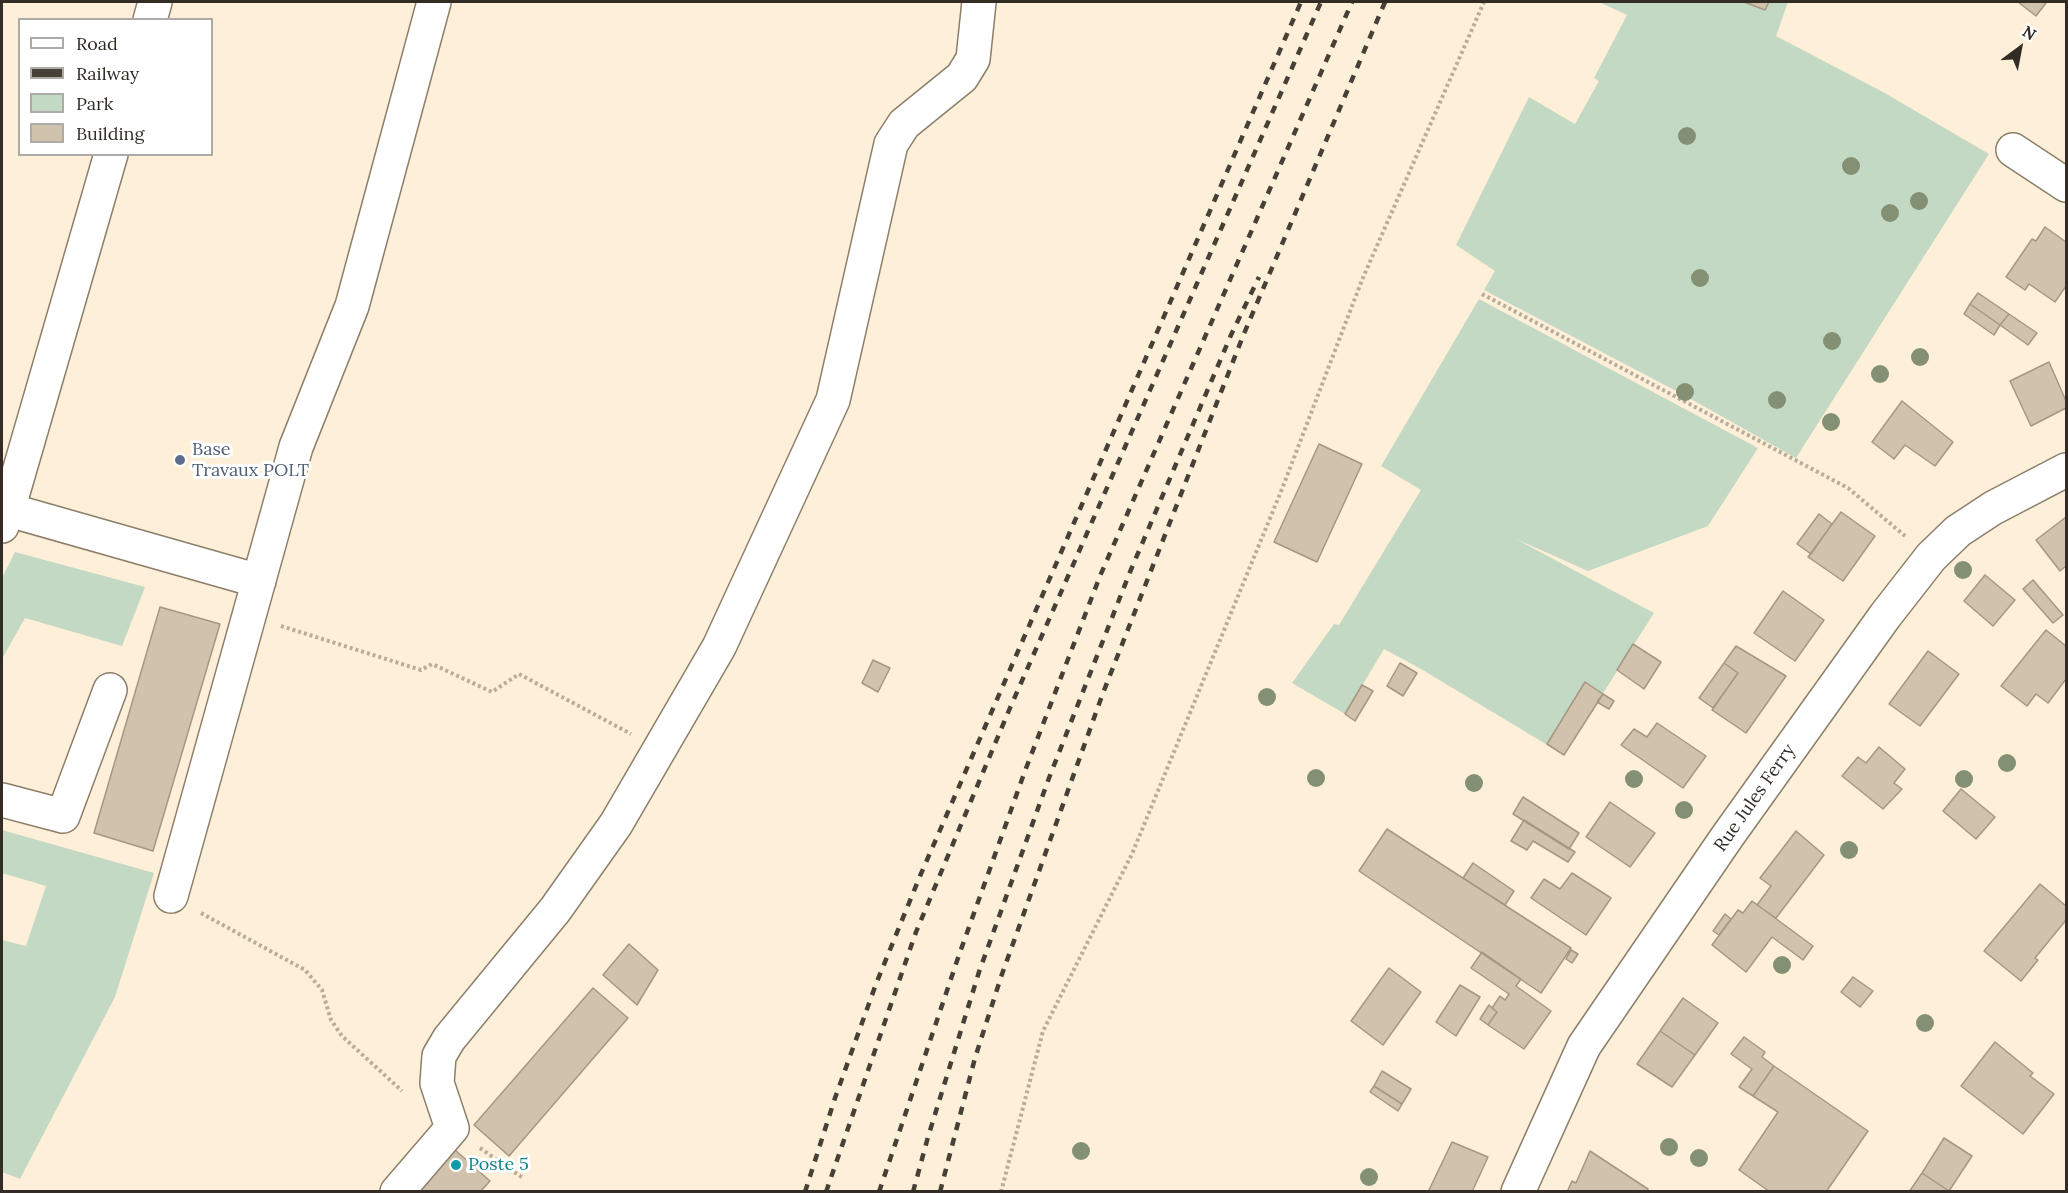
<!DOCTYPE html>
<style>
body{margin:0}
#map{position:relative;width:2068px;height:1193px;overflow:hidden;background:#feefd8;font-family:Lora,serif}
canvas{display:block}
.frame{position:absolute;inset:0;border:3px solid #322c24;pointer-events:none}
.legend{position:absolute;left:18px;top:18px;width:195px;height:138px;box-sizing:border-box;background:#fff;border:2px solid #adaba7;margin:0;padding:8px 10px;list-style:none;font-size:18px;color:#322c24}
.legend li{display:flex;align-items:center;gap:12px;height:30px}
.legend b{width:30px;border:2px solid #adaba7}
.north{position:absolute;left:1990px;top:18px;width:60px;height:60px;-webkit-text-stroke:4px #fff;paint-order:stroke;rotate:32deg;font-size:16px;font-weight:700;line-height:24px;text-align:center;color:#322c24}
.north::after{content:'';display:block;margin:auto;width:21px;height:27px;background:#322c24;clip-path:polygon(50% 0,100% 100%,50% 72%,0 100%)}
</style>
<div id="map">
<canvas width="2068" height="1193"></canvas>
<div class="frame"></div>
<ul class="legend">
<li><b style="height:8px;background:#fff"></b>Road</li>
<li><b style="height:8px;background:#474036"></b>Railway</li>
<li><b style="height:16px;background:#c4d9c3"></b>Park</li>
<li><b style="height:16px;background:#d1c2ac"></b>Building</li>
</ul>
<div class="north">N</div>
</div>
<script>
const g = document.querySelector('canvas').getContext('2d');
g.lineJoin = 'round';
function fillPath(path, color) { g.fillStyle = color; g.fill(path, 'evenodd'); }
const poly = rows => new Path2D(rows.map(r => 'M' + r).join(''));
function trace(path, color, width, dash) { g.strokeStyle = color; g.lineWidth = width; g.lineCap = dash ? 'butt' : 'round'; g.setLineDash(dash || []); g.stroke(path); }
function label(font, color, halo, rows, align = 'center') {
  g.font = font + ' Lora,serif'; g.lineWidth = 6; g.setLineDash([]); g.textBaseline = 'middle'; g.strokeStyle = halo; g.fillStyle = color; for (const [text, x, y, turn = 0] of rows) {
    g.save(); g.translate(x, y); g.rotate((+turn || 0) * Math.PI / 180); g.textAlign = isNaN(turn) ? turn : align; if (halo) g.strokeText(text, 0, 0); g.fillText(text, 0, 0); g.restore();
  }
}
const green = poly([
 [1599,2,1788,2,1776,36,1883,92,1989,154,1796,458,1680,393,1484,290,1495,271,1456,245,1529,97,1575,124,1599,81,1594,78,1627,15],
 [1479,299,1758,448,1708,526,1588,571,1516,539,1654,613,1564,755,1421,669,1384,649,1345,714,1292,683,1334,624,1339,625,1421,490,1381,466],
 [15,552,145,587,122,646,25,618,2,659,2,578],
 [2,830,154,873,115,997,20,1179,2,1172,2,940,26,946,46,886,2,873]
]);
const building = poly([
 [1744,2,1769,2,1765,10,1744,2],
 [2018,2,2044,2,2046,3,2036,16,2018,2],
 [2045,227,2066,242,2066,286,2055,302,2029,284,2025,290,2006,277,2032,239,2036,241,2045,227],
 [1978,293,2009,314,2000,325,1970,304,1978,293],
 [1970,304,2000,325,1994,335,1964,314,1970,304],
 [2009,314,2037,333,2028,345,2000,325,2009,314],
 [2049,362,2066,401,2066,408,2031,426,2010,381,2049,362],
 [1902,401,1953,442,1935,466,1905,445,1894,459,1872,442,1902,401],
 [1319,444,1362,464,1317,562,1274,542,1319,444],
 [1841,512,1875,536,1843,581,1808,557,1841,512],
 [1819,514,1832,524,1811,554,1797,544,1819,514],
 [2066,517,2066,566,2060,571,2036,540,2066,517],
 [1985,575,2015,600,1993,626,1964,601,1985,575],
 [2033,580,2063,615,2053,623,2023,589,2033,580],
 [1783,591,1824,620,1795,661,1754,633,1783,591],
 [160,607,220,624,153,851,94,833,160,607],
 [2046,630,2066,646,2066,679,2048,703,2036,694,2027,706,2001,686,2046,630],
 [1633,644,1661,662,1644,689,1617,670,1633,644],
 [1736,646,1786,676,1746,733,1712,710,1738,673,1724,663,1736,646],
 [1928,651,1959,674,1920,726,1889,704,1928,651],
 [873,660,890,668,878,692,862,683,873,660],
 [1400,663,1417,673,1403,696,1387,686,1400,663],
 [1724,663,1738,673,1713,708,1699,698,1724,663],
 [1585,682,1603,694,1564,755,1547,744,1585,682],
 [1362,685,1373,691,1355,721,1345,714,1362,685],
 [1603,694,1614,701,1609,709,1597,702,1603,694],
 [1657,723,1706,756,1683,788,1621,745,1634,729,1647,737,1657,723],
 [1879,747,1905,769,1894,783,1902,789,1883,809,1842,776,1858,757,1866,763,1879,747],
 [1961,789,1995,817,1976,839,1943,811,1961,789],
 [1523,797,1579,833,1569,849,1513,814,1523,797],
 [1610,802,1655,833,1630,867,1586,837,1610,802],
 [1524,820,1575,852,1568,862,1533,841,1527,850,1511,841,1524,820],
 [1387,829,1571,948,1541,993,1359,871,1387,829],
 [1796,831,1824,855,1776,918,1757,905,1771,886,1760,878,1796,831],
 [1473,863,1514,891,1505,905,1463,878,1473,863],
 [1572,873,1611,898,1586,935,1531,898,1544,879,1560,889,1572,873],
 [2040,884,2066,906,2066,920,2035,958,2038,960,2021,981,1984,951,2040,884],
 [1752,901,1813,946,1803,960,1772,937,1746,972,1712,945,1738,910,1743,913,1752,901],
 [1725,914,1731,919,1719,935,1713,931,1725,914],
 [629,944,658,970,637,1005,603,975,629,944],
 [1571,950,1578,954,1572,963,1566,959,1571,950],
 [1482,952,1521,979,1516,986,1551,1011,1524,1049,1488,1025,1497,1012,1492,1008,1500,996,1505,1000,1509,994,1471,968,1482,952],
 [1389,968,1421,992,1383,1045,1351,1021,1389,968],
 [1853,977,1873,991,1860,1007,1841,992,1853,977],
 [1460,985,1480,997,1456,1036,1436,1022,1460,985],
 [593,988,628,1018,509,1156,474,1125,593,988],
 [1683,998,1718,1023,1695,1055,1660,1031,1683,998],
 [1489,1005,1497,1012,1488,1025,1480,1019,1489,1005],
 [1660,1031,1695,1055,1672,1087,1637,1064,1660,1031],
 [1744,1037,1765,1052,1762,1057,1774,1066,1753,1096,1739,1087,1752,1069,1731,1054,1744,1037],
 [1995,1042,2033,1073,2030,1076,2054,1094,2023,1134,1961,1086,1995,1042],
 [1774,1066,1868,1131,1826,1192,1770,1192,1739,1170,1778,1112,1753,1096,1774,1066],
 [1382,1071,1411,1089,1402,1104,1374,1086,1382,1071],
 [1374,1086,1402,1104,1398,1111,1370,1092,1374,1086],
 [1944,1138,1972,1156,1949,1191,1922,1173,1944,1138],
 [1452,1142,1488,1157,1472,1192,1428,1192,1452,1142],
 [454,1149,490,1181,480,1192,417,1192,454,1149],
 [1590,1151,1648,1189,1647,1192,1567,1192,1572,1181,1576,1183,1590,1151],
 [1922,1173,1949,1191,1909,1192,1922,1173]
]);
const path = poly([
 [1482,294,1848,488,1905,536],
 [281,626,421,670,432,664,492,692,519,674,631,734],
 [201,913,305,970,322,990,331,1020,342,1036,402,1091],
 [480,1148,523,1178],
 [1001,1192,1043,1031,1132,854,1282,489,1362,280,1484,2]
]);
const minor = poly([
 [150,20,155,2],
 [2013,150,2066,185],
 [2,508,259,581],
 [2,526,8,510,111,154],
 [2,800,63,816,110,690],
 [171,896,296,447,352,306,434,2],
 [397,1192,452,1128,437,1083,439,1056,449,1039,555,910,616,824,719,647,833,400,891,144,904,124,962,77,973,59,979,2],
 [1518,1192,1584,1046,1727,837,1885,616,1931,557,1958,531,1993,508,2066,470]
]);
const rail = poly([
 [805,1192,835,1098,876,984,920,876,1301,2],
 [826,1192,916,932,1010,708,1321,2],
 [879,1192,959,955,1025,771,1100,576,1352,2],
 [913,1192,928,1137,979,972,1049,778,1130,572,1231,335,1259,277],
 [940,1192,975,1058,1001,977,1103,693,1243,336,1385,2]
]);
const trees = [
 [1687,136],
 [1851,166],
 [1919,201],
 [1890,213],
 [1700,278],
 [1832,341],
 [1920,357],
 [1880,374],
 [1685,392],
 [1777,400],
 [1831,422],
 [1963,570],
 [1267,697],
 [2007,763],
 [1316,778],
 [1634,779],
 [1964,779],
 [1474,783],
 [1684,810],
 [1849,850],
 [1782,965],
 [1925,1023],
 [1669,1147],
 [1081,1151],
 [1699,1158],
 [1369,1177]
];
const markers = [
 [180,460,6,"#5c6f8a"],
 [456,1165,6,"#0f9aa8"]
];
const serviceNames = [
 ["Base",192,450],
 ["Travaux POLT",192,471]
];
const streetNames = [
 ["Rue Jules Ferry",1755,798,-55]
];
const cultureNames = [
 ["Poste 5",468,1165]
];
fillPath(green, '#c4d9c3');
fillPath(building, '#d1c2ac');
trace(building, '#a59782', 1.5);
trace(minor, '#8c7f6a', 36);
trace(path, '#b8ac9a', 4, [3, 3]);
trace(minor, '#fff', 33);
trace(rail, '#474036', 4.5, [8, 8]);
g.fillStyle = '#849073';
for (const [x, y] of trees) { g.beginPath(); g.arc(x, y, 9, 0, 2 * Math.PI); g.fill(); }
for (const [x, y, r, color] of markers) { const dot = new Path2D(); dot.arc(x, y, r, 0, 2 * Math.PI); g.fillStyle = color; g.fill(dot); trace(dot, '#fff', 2); }
label('18px', '#4e5e75', '#fff', serviceNames, 'left');
label('18px', '#322c24', '#fff', streetNames);
label('18px', '#0d838f', '#fff', cultureNames, 'left');
</script>
